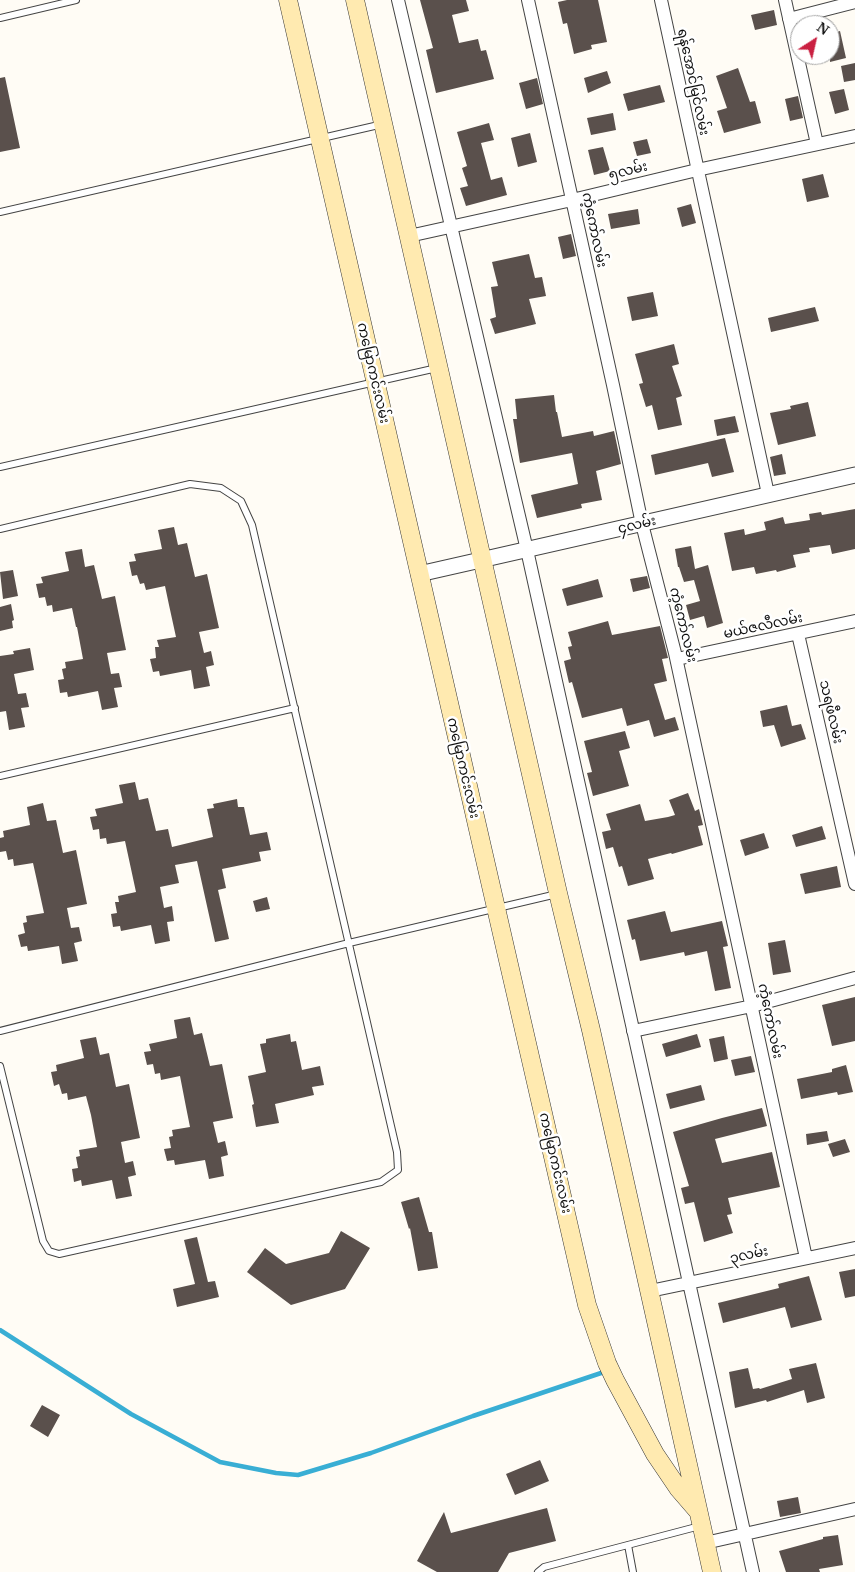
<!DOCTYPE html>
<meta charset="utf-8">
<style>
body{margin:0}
#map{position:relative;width:855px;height:1572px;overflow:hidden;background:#fffcf5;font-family:"Noto Serif",serif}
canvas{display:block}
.north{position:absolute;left:790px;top:15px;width:50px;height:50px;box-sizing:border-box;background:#fff;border:1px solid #a0a0a0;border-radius:50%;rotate:35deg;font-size:14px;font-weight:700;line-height:20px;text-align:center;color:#111}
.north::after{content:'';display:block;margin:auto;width:18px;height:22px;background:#ca2041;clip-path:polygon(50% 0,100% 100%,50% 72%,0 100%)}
</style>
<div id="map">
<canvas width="855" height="1572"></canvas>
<div class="north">N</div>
</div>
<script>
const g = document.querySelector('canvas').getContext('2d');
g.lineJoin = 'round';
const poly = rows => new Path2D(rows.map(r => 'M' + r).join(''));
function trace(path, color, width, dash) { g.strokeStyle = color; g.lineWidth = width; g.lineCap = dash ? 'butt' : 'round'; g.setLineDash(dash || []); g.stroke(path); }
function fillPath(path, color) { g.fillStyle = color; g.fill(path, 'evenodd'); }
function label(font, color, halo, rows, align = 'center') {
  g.font = font + ' "Noto Serif","Noto Sans Myanmar",serif'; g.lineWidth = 5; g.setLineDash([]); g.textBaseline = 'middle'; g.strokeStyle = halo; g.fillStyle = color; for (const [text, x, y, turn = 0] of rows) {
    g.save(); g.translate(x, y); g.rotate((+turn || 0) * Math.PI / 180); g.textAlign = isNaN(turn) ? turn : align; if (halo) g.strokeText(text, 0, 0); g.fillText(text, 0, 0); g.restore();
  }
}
const stream = poly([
 [0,1330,131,1414,220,1462,276,1473,298,1475,371,1453,473,1416,607,1371]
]);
const building = poly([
 [420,0,466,0,469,11,452,15,459,43,478,39,481,51,486,50,494,79,436,93,426,50,433,48],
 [567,0,598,0,607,42,591,45,592,49,574,54,567,23,563,24,558,2],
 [774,10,777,25,755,30,751,15],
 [840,31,846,58,830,62,830,34],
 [855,63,855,80,844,82,841,66],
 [738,68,750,102,755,101,761,123,724,133,717,111,727,108,716,76],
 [607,71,611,83,588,93,584,78],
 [5,77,20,148,0,152,0,78],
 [537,78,543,104,526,109,519,83],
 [660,85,665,102,628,111,623,94],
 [844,89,849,110,835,114,829,92],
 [798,96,803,118,790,121,785,99],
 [613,113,616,130,591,135,587,118],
 [489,123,494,140,481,143,491,180,502,177,507,195,466,206,460,188,468,186,462,168,467,166,457,132],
 [530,133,537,162,518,167,511,138],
 [647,139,651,153,637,156,633,142],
 [603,147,610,171,594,175,588,150],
 [823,174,829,197,807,202,802,179],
 [691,204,696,223,682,227,677,208],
 [638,209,640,224,611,229,608,214],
 [571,234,576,256,563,259,558,237],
 [529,254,535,278,542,277,546,296,529,299,536,324,495,334,490,319,496,317,491,287,498,286,492,262],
 [653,292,658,316,632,321,627,297],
 [815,307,819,321,771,332,768,318],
 [674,344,679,364,672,366,682,396,676,398,682,425,658,430,652,405,646,407,639,384,643,383,635,354],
 [554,395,556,412,557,412,562,437,593,431,594,436,614,431,621,464,596,471,602,500,581,504,582,508,537,518,531,495,578,484,572,453,520,463,513,419,517,419,515,399],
 [808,402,816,436,778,445,770,413,791,409,790,406],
 [735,416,739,432,717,436,714,420],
 [725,438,734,472,712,477,708,463,655,475,651,455],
 [782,454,786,474,774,476,770,457],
 [855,509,855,549,832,554,830,545,809,548,810,552,793,555,796,567,777,572,776,570,756,574,754,567,732,571,724,533,744,529,745,535,766,530,764,522,783,517,785,524,810,520,809,514,821,512,822,515],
 [174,527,178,545,187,543,195,577,207,574,219,628,199,632,204,653,211,651,214,665,206,667,210,686,194,689,191,670,160,676,159,671,153,672,150,659,156,658,155,647,159,647,157,640,176,637,169,605,165,586,146,590,144,583,140,584,137,575,132,576,129,562,136,561,134,554,162,549,158,530],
 [691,546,695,569,708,565,723,623,707,628,704,616,690,620,686,605,700,601,694,580,684,582,679,567,678,567,675,549],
 [82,549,85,567,94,565,102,599,115,596,126,650,107,653,111,674,119,673,122,687,114,688,118,707,102,710,98,691,68,697,67,692,60,693,58,680,64,679,62,669,66,668,65,662,83,659,77,627,76,627,72,608,53,612,52,605,47,606,45,597,39,598,36,584,43,583,41,577,69,571,65,552],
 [13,570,18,596,3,599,0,572],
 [647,576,650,588,633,592,630,579],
 [598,579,603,597,567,606,562,589],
 [11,604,14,620,12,621,13,628,0,631,0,607],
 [608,621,612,635,660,626,668,658,662,659,667,681,654,684,665,720,675,717,679,730,654,737,649,720,627,726,622,708,582,718,572,682,569,683,564,661,571,659,568,647,572,646,568,632],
 [30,648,34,670,14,674,18,694,26,693,29,707,21,708,25,727,9,730,6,711,0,712,0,656,14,654,13,651],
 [787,705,792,726,801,724,806,739,781,747,774,725,763,727,760,711],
 [625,731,630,748,619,751,629,786,593,796,587,773,592,772,584,741],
 [135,782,139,800,148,798,156,831,168,829,172,847,213,837,207,809,214,808,213,804,237,799,238,807,244,807,250,835,267,832,271,850,259,852,261,861,222,869,226,888,218,890,229,939,215,942,197,861,175,865,179,883,160,887,164,908,172,906,174,921,167,922,170,941,155,944,151,925,121,931,120,926,113,927,111,914,117,913,115,902,119,902,118,896,136,892,125,841,107,844,106,838,100,839,99,829,93,830,90,817,97,816,95,809,123,803,119,785],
 [688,793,695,811,699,809,703,825,698,826,703,845,672,854,671,853,648,859,654,879,628,886,622,866,619,867,613,847,606,849,602,832,611,830,606,814,640,804,645,821,668,817,675,815,669,800],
 [43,803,47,821,56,820,63,853,76,850,87,904,67,908,71,928,79,927,82,941,74,943,78,961,62,964,59,946,28,951,27,946,21,947,18,935,25,933,23,923,27,922,26,916,44,913,37,881,33,863,14,866,13,859,8,860,6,851,0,852,0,838,4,837,3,831,30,825,27,807],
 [822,826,826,839,796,847,792,835],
 [764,833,769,848,745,856,740,840],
 [837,866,841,887,805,894,800,874],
 [267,897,270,909,256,912,253,901],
 [665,911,671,932,722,921,728,946,723,947,731,988,715,991,707,951,685,956,684,952,640,961,635,939,632,940,627,920],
 [785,940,791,972,773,975,768,943],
 [855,997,855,1041,832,1046,822,1005],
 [190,1017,194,1035,202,1033,210,1066,222,1064,233,1118,213,1122,218,1143,225,1141,228,1155,221,1157,224,1176,209,1179,205,1160,175,1165,174,1160,167,1161,164,1149,171,1148,169,1137,173,1136,172,1130,190,1127,186,1107,180,1076,161,1080,160,1073,155,1074,153,1064,147,1065,144,1052,151,1051,149,1044,177,1038,174,1020],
 [290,1034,291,1042,296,1041,302,1070,320,1066,324,1085,312,1087,314,1095,275,1104,279,1123,256,1127,252,1105,254,1104,248,1076,266,1072,260,1044,266,1043,266,1039],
 [697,1034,701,1047,666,1057,662,1044],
 [724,1036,728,1059,714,1062,709,1039],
 [96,1037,100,1055,109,1053,116,1087,129,1084,140,1138,121,1142,125,1163,133,1161,136,1175,128,1177,132,1196,116,1199,112,1180,82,1186,81,1180,74,1182,72,1169,78,1168,76,1157,80,1156,79,1150,97,1147,91,1115,86,1096,68,1100,67,1093,62,1094,59,1084,54,1086,51,1072,57,1071,56,1065,84,1058,80,1040],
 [751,1056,755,1072,735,1076,731,1060],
 [846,1065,853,1092,838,1095,837,1092,801,1099,797,1079,832,1072,832,1069],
 [701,1085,705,1100,670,1109,666,1094],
 [762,1108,767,1126,715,1139,722,1163,772,1152,780,1187,728,1198,732,1214,727,1215,733,1233,704,1242,694,1202,685,1204,681,1188,689,1186,673,1132,722,1118],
 [827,1131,829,1141,807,1145,806,1134],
 [845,1139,850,1152,833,1157,828,1144],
 [419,1197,429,1232,432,1232,438,1268,418,1271,410,1228,409,1229,401,1202],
 [341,1231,370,1248,345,1289,291,1305,247,1272,265,1248,286,1264,329,1253],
 [197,1237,208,1282,215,1281,219,1297,177,1307,173,1289,195,1284,184,1240],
 [855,1269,855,1296,845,1298,839,1272],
 [809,1276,822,1320,791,1328,785,1307,723,1323,718,1303,779,1288,778,1284],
 [816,1363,825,1398,807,1403,804,1390,767,1402,766,1400,735,1408,729,1372,748,1368,753,1389,759,1388,760,1389,792,1379,789,1369],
 [42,1405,60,1415,48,1437,30,1426],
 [540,1460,549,1481,515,1495,506,1474],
 [798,1497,801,1513,780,1517,777,1501],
 [547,1508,556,1541,509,1553,498,1572,437,1572,417,1561,444,1512,451,1533],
 [838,1535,843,1565,819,1569,820,1572,786,1572,779,1551,823,1539,823,1537]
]);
const service = poly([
 [0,18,76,0],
 [0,212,383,124],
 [0,467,437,368],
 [0,529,190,484,221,488,241,501,252,525,397,1152,398,1170,381,1182,59,1254,49,1251,43,1241,0,1066],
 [0,776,295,708],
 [0,1031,349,943,557,894],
 [628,1545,633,1572],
 [538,1572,544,1567,700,1526]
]);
const minor = poly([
 [398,0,527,550,753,1572],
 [528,0,613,385,642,524,675,653,806,1258],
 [661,0,768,494],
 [785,0,817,144],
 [789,19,855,2],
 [409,236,572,200,697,170,855,136],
 [798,634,855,884],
 [677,659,855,621],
 [633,1031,752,1006,855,978],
 [650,1291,855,1248],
 [705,1543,855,1509]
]);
const tertiary = poly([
 [419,574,855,475]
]);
const secondary = poly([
 [288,0,587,1305,607,1363,615,1380,655,1454,678,1488,697,1510],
 [355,0,558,893,591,1030,712,1572]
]);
const streetNames = [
 ["ရန်အောင်မြင်လမ်း",693,82,78],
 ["၅လမ်း",628,171,-14],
 ["ကံ့ကော်လမ်း",594,230,78],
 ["ကမြောကင်းလမ်း",373,373,77],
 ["၄လမ်း",637,525,-13],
 ["ကံ့ကော်လမ်း",683,625,76],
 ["မယ်ဇလီလမ်း",763,626,-12],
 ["သရဖီလမ်း",831,712,77],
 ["ကမြောကင်းလမ်း",463,768,77],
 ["ကံ့ကော်လမ်း",770,1021,78],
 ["ကမြောကင်းလမ်း",555,1163,77],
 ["၃လမ်း",749,1255,-12]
];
trace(stream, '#39aed4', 4.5);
fillPath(building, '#5a504c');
trace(service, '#444', 8);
trace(minor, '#444', 14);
trace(tertiary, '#444', 17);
trace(secondary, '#333', 19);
trace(service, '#fff', 6);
trace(minor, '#fff', 12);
trace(tertiary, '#fff', 15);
trace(secondary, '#ffeab0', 18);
label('14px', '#111', '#fff', streetNames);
</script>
